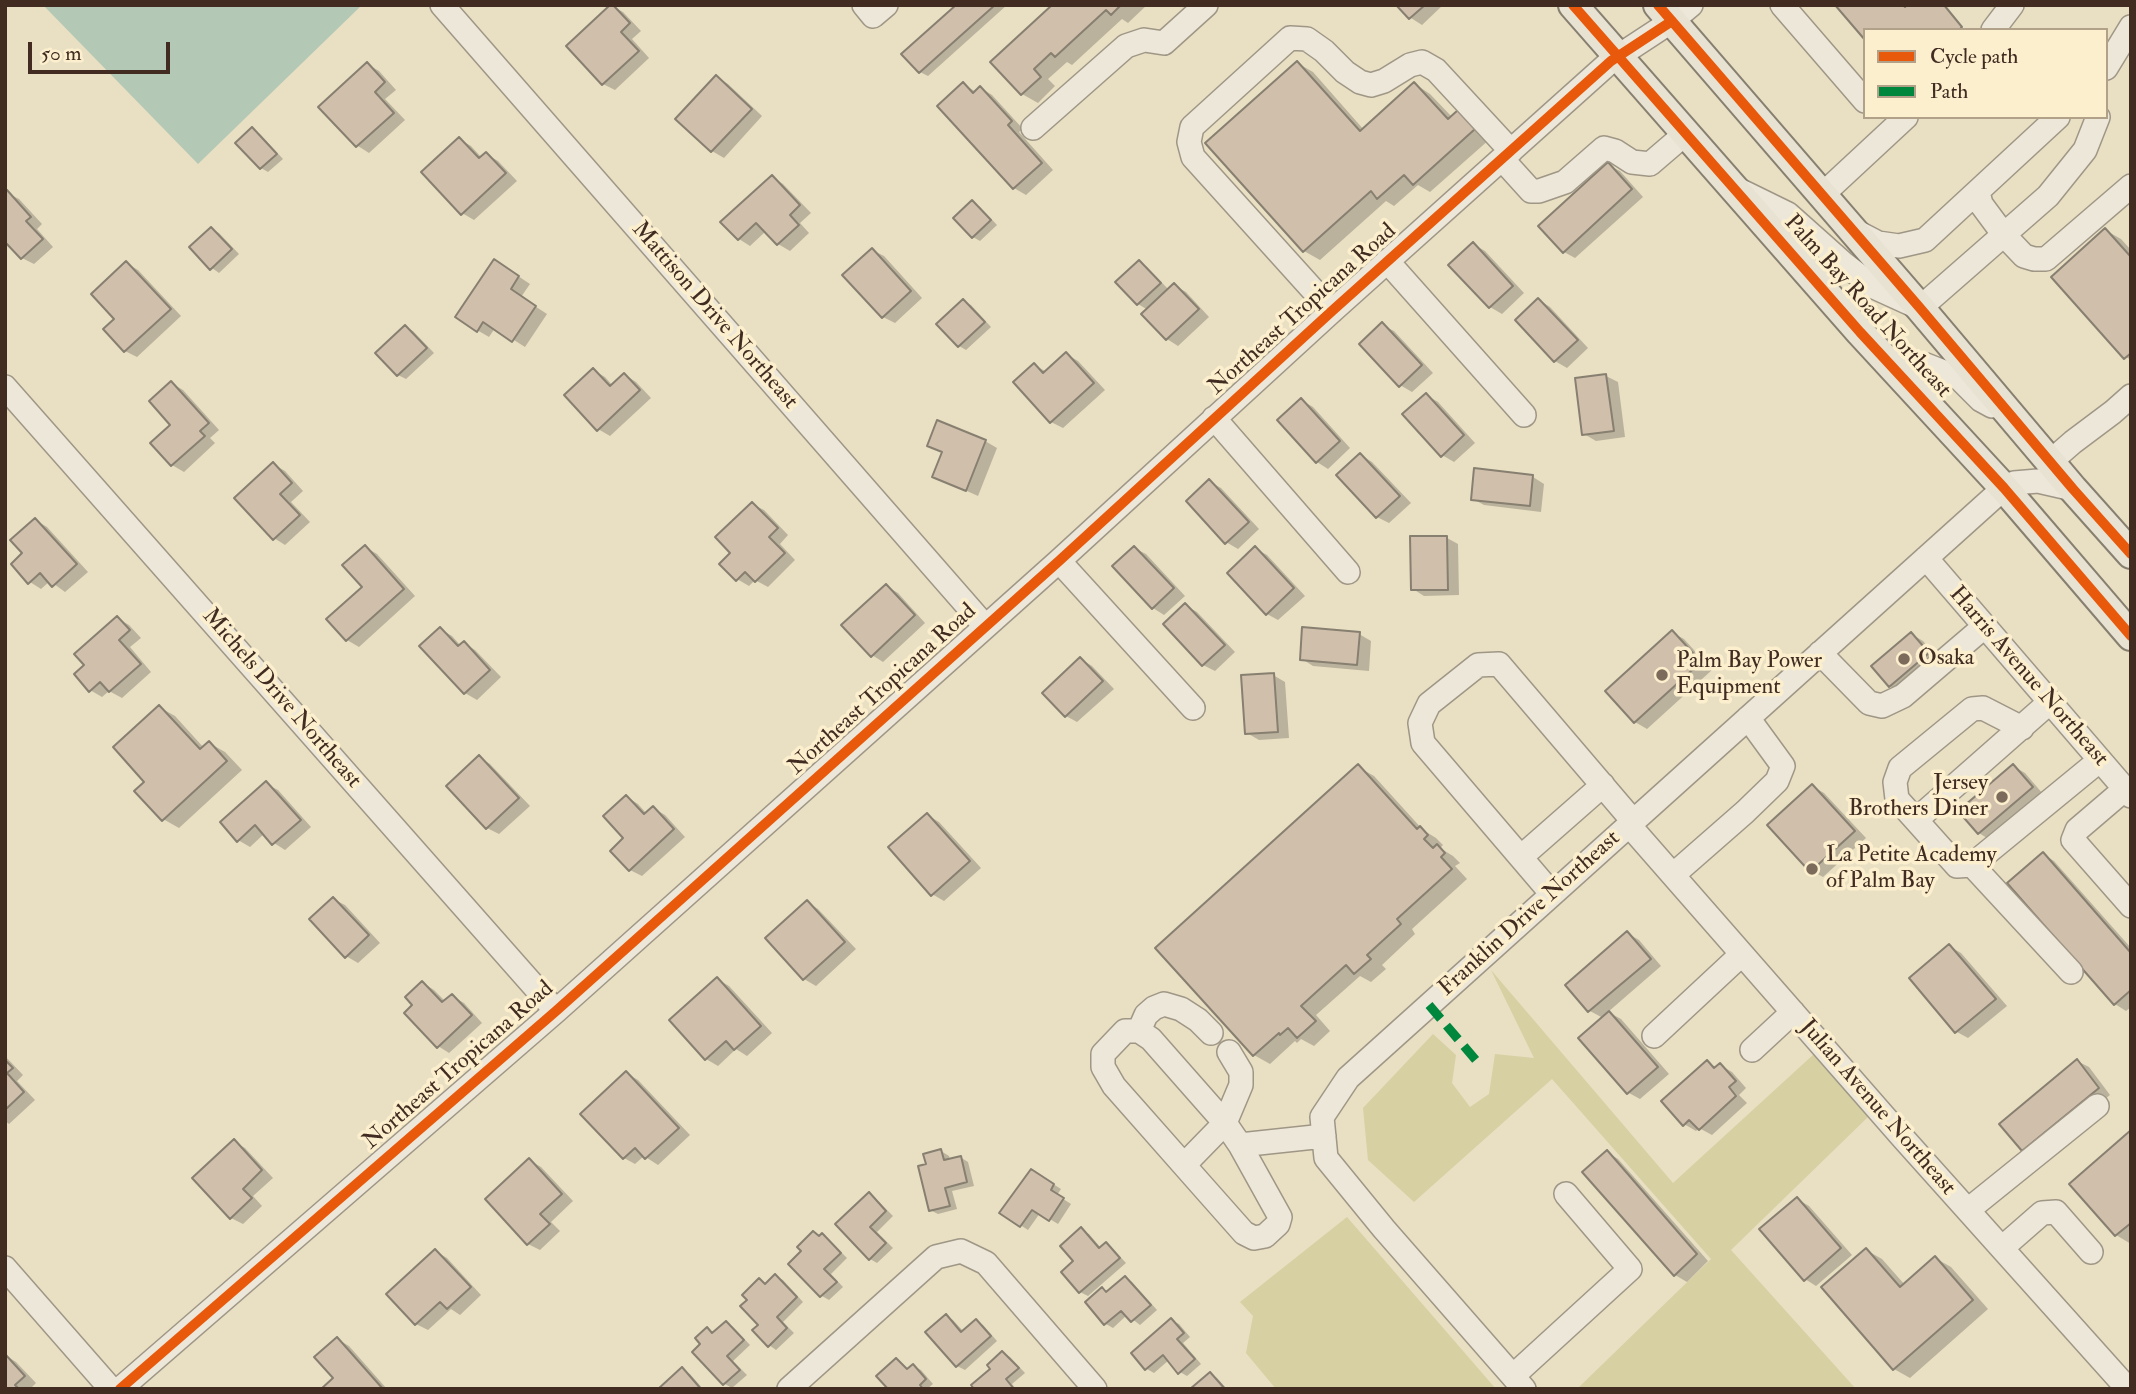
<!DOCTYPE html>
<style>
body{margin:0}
#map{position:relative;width:2136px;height:1394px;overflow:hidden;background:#e9dfc3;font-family:"IM FELL Double Pica",serif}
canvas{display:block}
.frame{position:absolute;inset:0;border:7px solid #422c21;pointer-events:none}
.legend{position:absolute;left:1863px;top:28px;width:245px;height:91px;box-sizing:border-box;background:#fbefce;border:2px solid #b1a189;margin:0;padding:9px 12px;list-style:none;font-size:21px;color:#422c21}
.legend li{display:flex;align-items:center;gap:14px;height:35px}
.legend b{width:35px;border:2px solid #b1a189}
.scale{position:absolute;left:28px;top:42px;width:142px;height:32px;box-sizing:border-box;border:4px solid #422c21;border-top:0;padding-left:9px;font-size:21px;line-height:24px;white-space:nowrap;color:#422c21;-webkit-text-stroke:5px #fbefce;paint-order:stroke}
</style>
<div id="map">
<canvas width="2136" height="1394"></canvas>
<div class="frame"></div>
<ul class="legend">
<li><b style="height:9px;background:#e8590c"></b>Cycle path</li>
<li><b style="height:9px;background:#00873e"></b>Path</li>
</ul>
<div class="scale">50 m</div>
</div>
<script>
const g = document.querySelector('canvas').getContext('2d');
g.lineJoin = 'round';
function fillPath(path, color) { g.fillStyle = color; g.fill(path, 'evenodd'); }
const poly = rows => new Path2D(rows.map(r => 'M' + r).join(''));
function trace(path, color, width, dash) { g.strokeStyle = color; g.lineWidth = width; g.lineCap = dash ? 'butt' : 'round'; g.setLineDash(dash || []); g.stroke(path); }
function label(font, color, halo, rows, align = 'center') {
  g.font = font + ' "IM FELL Double Pica",serif'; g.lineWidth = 7; g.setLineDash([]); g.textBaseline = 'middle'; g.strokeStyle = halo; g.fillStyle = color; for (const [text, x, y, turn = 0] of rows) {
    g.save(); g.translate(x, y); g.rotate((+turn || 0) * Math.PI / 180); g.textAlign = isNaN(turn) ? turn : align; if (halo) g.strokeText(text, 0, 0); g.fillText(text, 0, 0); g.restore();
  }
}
const green = poly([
 [1491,970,1673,1183,1814,1054,1868,1117,1731,1250,1856,1389,1577,1389,1711,1259,1552,1079,1414,1202,1368,1160,1363,1108,1433,1034,1456,1055,1452,1083,1470,1107,1489,1094,1495,1054,1534,1058],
 [1347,1217,1496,1389,1276,1389,1246,1353,1253,1316,1240,1302]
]);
const water = poly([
 [43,5,362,5,198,164]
]);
const shadow = poly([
 [958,5,1007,5,928,76,920,72],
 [1054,5,1147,5,1128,23,1122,19,1072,65,1067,62,1048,79,1055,86,1038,103,1022,94],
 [1399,5,1443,5,1422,25,1411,18],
 [612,6,623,12,641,31,632,39,649,58,615,90,603,84],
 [1297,63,1313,72,1364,130,1415,84,1430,94,1452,117,1458,112,1490,139,1430,192,1418,185,1394,206,1386,201,1320,260,1304,251,1208,143],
 [367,64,379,71,396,90,385,99,405,120,369,153,358,146,321,107],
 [716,77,728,84,762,116,724,158,712,151],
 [963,84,976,92,981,88,992,95,1023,129,1019,132,1053,170,1026,195,1014,188],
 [252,129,260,134,283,159,268,172,261,168],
 [459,139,471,146,482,158,486,154,498,161,517,181,474,220,462,213],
 [1608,165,1620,171,1643,197,1575,258,1564,252],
 [772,177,783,184,811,213,800,223,809,233,790,251,778,244,766,231,750,246,739,239],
 [7,193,19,199,42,224,37,229,53,247,34,264,22,258],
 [972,203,980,207,997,225,980,241,973,237],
 [212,229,219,233,239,254,219,273,212,268],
 [2105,230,2121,239,2131,250,2131,360,2126,357],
 [1473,244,1485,251,1524,293,1502,314,1490,307],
 [872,250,884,256,922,298,895,323,883,317],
 [1139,262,1147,267,1169,290,1174,285,1186,292,1209,317,1178,346,1167,339,1148,310,1138,304],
 [126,263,138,270,181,316,137,357,125,351,116,319],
 [506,268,530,284,521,297,547,314,525,347,495,328,489,337,477,330],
 [1539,300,1550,307,1588,348,1567,368,1555,361,1517,320],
 [963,301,971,305,991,327,966,350,959,346],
 [1382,325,1394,331,1433,373,1412,392,1400,385],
 [406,327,413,331,434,353,406,379,398,375,378,353],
 [1066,354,1078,361,1105,390,1063,428,1051,422,1034,365,1047,372],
 [593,370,605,377,613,386,625,375,636,382,651,398,610,436,598,429],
 [1606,376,1618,382,1625,437,1596,441,1584,434],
 [171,383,183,390,219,430,210,438,215,443,184,472,172,465],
 [1426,395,1438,402,1475,443,1454,462,1442,455],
 [1301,400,1313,407,1350,448,1328,469,1317,462],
 [985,441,997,448,978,496,934,476,943,453,929,445],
 [1361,455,1372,462,1411,503,1389,523,1377,517],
 [273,464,285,471,303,491,291,502,310,522,285,545,274,538],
 [1533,477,1544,484,1541,512,1484,505,1473,499],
 [1210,482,1221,488,1259,529,1238,549,1226,542],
 [752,504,764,510,788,535,780,544,795,560,768,587,755,580,749,586,737,579,733,553],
 [35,520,47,527,88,572,65,592,50,581,41,589,30,582,24,553],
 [1447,538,1458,544,1459,595,1424,596,1413,589],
 [365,547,377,554,415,596,359,647,347,640,364,587],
 [1134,548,1146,554,1185,596,1164,615,1153,608],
 [1256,549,1267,555,1305,596,1278,620,1267,614],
 [886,586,898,593,925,623,883,662,872,655],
 [1185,605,1197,612,1235,652,1215,671,1203,665],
 [117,618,129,625,141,638,130,647,151,672,122,698,109,691,102,697,90,690,86,665],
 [440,629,452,636,461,646,464,643,475,650,501,677,477,700,465,693,421,646],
 [1673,633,1684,639,1712,670,1647,729,1635,722,1607,692],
 [1359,634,1371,641,1369,671,1313,666,1302,659],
 [1911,634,1923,641,1940,660,1902,693,1890,686,1873,666],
 [1081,659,1092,666,1114,689,1077,722,1066,716],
 [1273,675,1285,682,1289,738,1259,740,1247,733],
 [159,707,175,716,204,748,209,743,225,752,242,770,179,828,163,819,147,782],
 [479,757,490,764,530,806,499,834,487,828],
 [2013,766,2025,773,2043,794,1990,840,1979,833],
 [1358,767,1374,776,1423,830,1436,838,1443,845,1440,848,1453,856,1460,863,1455,866,1467,879,1412,929,1415,934,1382,965,1386,969,1371,982,1360,976,1316,1015,1330,1031,1314,1046,1301,1039,1297,1043,1295,1041,1270,1064,1254,1055,1158,948],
 [266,784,278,790,311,827,285,850,274,843,265,833,250,847,238,840],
 [1812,786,1824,793,1866,838,1823,877,1812,871],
 [627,797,638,804,647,814,653,808,665,815,685,837,642,876,630,870,626,839],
 [927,815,939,822,981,868,944,901,932,894],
 [2043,854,2054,861,2131,948,2131,1007,2126,1011,2115,1004],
 [333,899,345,905,380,943,358,963,346,956],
 [807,902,818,909,856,949,816,986,804,979,767,938],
 [1627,933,1639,940,1661,966,1608,1012,1621,1019,1669,1074,1640,1099,1629,1093,1603,1018,1590,1011],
 [1949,946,1961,953,2007,1006,1968,1038,1957,1032],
 [717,979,729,986,772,1033,747,1056,736,1049,718,1066,706,1059,671,1021],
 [423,983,434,990,446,1002,452,996,464,1003,482,1023,449,1053,438,1046,415,1005],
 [5,1056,23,1075,17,1081,35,1100,9,1124,5,1121],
 [2077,1061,2089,1067,2110,1095,2035,1156,2023,1150],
 [1707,1062,1717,1068,1720,1065,1732,1072,1746,1088,1739,1095,1747,1103,1712,1135,1699,1128,1696,1131,1684,1124],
 [626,1073,638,1080,690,1135,658,1165,644,1156,635,1164,624,1158],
 [2131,1133,2131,1244,2116,1235],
 [234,1142,245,1148,273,1178,253,1196,262,1206,243,1224,231,1218],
 [941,1151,949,1156,950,1160,960,1157,968,1162,974,1186,952,1191,957,1209,938,1214,930,1210,928,1165],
 [1607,1152,1618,1159,1708,1261,1687,1282,1675,1275],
 [529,1160,541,1167,573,1201,551,1222,560,1231,540,1250,528,1244],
 [1039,1175,1061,1189,1057,1195,1071,1204,1058,1224,1040,1213,1028,1230,1002,1213],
 [869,1195,876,1199,893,1216,877,1232,893,1248,877,1263,870,1259],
 [1797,1199,1809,1206,1852,1255,1816,1286,1805,1279],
 [1081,1230,1089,1234,1101,1248,1106,1244,1113,1249,1126,1263,1088,1296,1080,1292,1063,1272,1076,1261],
 [822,1235,829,1240,847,1258,831,1274,843,1287,829,1300,822,1296,791,1264],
 [1866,1250,1882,1259,1905,1285,1935,1258,1951,1267,1988,1309,1910,1378,1894,1369],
 [435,1251,447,1258,481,1295,460,1315,451,1309,428,1330,416,1324],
 [775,1276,783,1280,803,1302,783,1322,794,1333,776,1350,769,1345,749,1300,759,1281,766,1285],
 [1125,1278,1132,1282,1157,1310,1140,1325,1127,1315,1113,1328,1106,1324,1087,1303,1102,1290,1108,1293],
 [946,1316,953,1320,964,1332,976,1321,983,1325,997,1341,965,1370,957,1366],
 [1171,1320,1179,1324,1190,1337,1183,1343,1201,1364,1187,1376,1180,1372,1169,1360,1154,1373,1147,1369,1133,1353],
 [726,1323,733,1327,750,1345,733,1361,747,1375,732,1388,725,1384,695,1352,703,1345,707,1329,714,1333],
 [337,1339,349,1346,387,1389,324,1389,335,1378],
 [1003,1353,1010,1357,1025,1373,1012,1384,1016,1389,977,1389],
 [5,1355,16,1362,36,1383,30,1389,5,1389],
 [897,1360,909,1370,913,1366,921,1370,933,1384,927,1389,891,1389],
 [682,1370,690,1374,703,1389,661,1389],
 [1210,1374,1217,1378,1227,1389,1193,1389]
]);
const building = poly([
 [610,5,613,5,630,23,621,32,639,51,602,85,566,46,610,5],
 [956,5,995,5,919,73,901,54,956,5],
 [1052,5,1121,5,1111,15,1106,10,1055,57,1051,53,1034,69,1041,77,1021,95,990,62,1052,5],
 [1396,5,1425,5,1409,19,1396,5],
 [1835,5,1903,5,1905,7,1907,5,1944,5,1962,27,1959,30,1865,30,1865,40,1835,5],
 [1297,61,1360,131,1414,82,1448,119,1458,110,1475,129,1413,185,1404,175,1377,199,1371,191,1303,252,1205,143,1297,61],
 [367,62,385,82,375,92,394,113,356,147,318,107,367,62],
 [716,75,752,109,711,152,675,119,716,75],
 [963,82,973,93,980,86,1012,121,1008,125,1042,163,1013,189,937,106,963,82],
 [252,127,277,154,260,169,235,143,252,127],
 [459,137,479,158,486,152,506,173,461,215,421,172,459,137],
 [1608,162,1632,189,1563,253,1538,226,1608,162],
 [772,175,800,205,790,215,799,225,777,245,756,223,738,240,720,222,772,175],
 [7,190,31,217,26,221,43,239,21,259,5,242,5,192,7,190],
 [972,200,991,220,972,238,953,218,972,200],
 [211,227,232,249,210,270,189,247,211,227],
 [2105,228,2131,257,2131,353,2124,359,2051,277,2105,228],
 [1473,242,1513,286,1489,308,1448,265,1473,242],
 [872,248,911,291,882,318,842,275,872,248],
 [494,259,519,276,511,289,536,306,512,342,483,322,477,332,455,317,494,259],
 [1139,260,1161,283,1137,305,1115,282,1139,260],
 [126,261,171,309,124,352,103,329,114,319,91,294,126,261],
 [1174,283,1199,309,1166,340,1141,314,1174,283],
 [1538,298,1578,340,1554,362,1515,320,1538,298],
 [963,299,985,322,958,347,936,324,963,299],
 [1382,322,1422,365,1399,387,1359,344,1382,322],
 [405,325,427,348,397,376,375,353,405,325],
 [1066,352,1094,383,1050,423,1013,382,1034,363,1043,373,1066,352],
 [593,368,610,386,624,373,640,390,597,431,564,395,593,368],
 [1606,374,1614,431,1582,435,1575,378,1606,374],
 [171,381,209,423,200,431,205,436,171,466,150,443,170,425,149,401,171,381],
 [1426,393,1464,435,1441,457,1402,414,1426,393],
 [1301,398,1340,441,1316,463,1277,420,1301,398],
 [937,420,986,440,966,491,932,477,942,452,927,446,937,420],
 [1360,453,1400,496,1376,518,1336,475,1360,453],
 [273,462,292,483,280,494,300,515,273,540,234,498,273,462],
 [1474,468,1533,475,1530,506,1471,500,1474,468],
 [1209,479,1249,522,1225,544,1186,501,1209,479],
 [752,502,778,528,769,537,785,553,755,582,745,572,736,581,719,564,730,553,715,537,752,502],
 [35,518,77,564,52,587,40,573,28,584,11,564,22,553,10,540,35,518],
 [1410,536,1447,536,1448,590,1411,590,1410,536],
 [365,545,404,589,346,641,326,619,362,587,342,565,365,545],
 [1134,546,1174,588,1152,609,1112,566,1134,546],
 [1255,546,1294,588,1266,615,1227,573,1255,546],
 [886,584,915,615,871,657,841,625,886,584],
 [1185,603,1225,645,1202,666,1163,624,1185,603],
 [117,616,130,630,119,640,141,664,109,692,100,682,89,692,74,674,84,665,74,654,117,616],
 [440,627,458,646,464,641,490,670,464,694,419,646,440,627],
 [1302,627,1360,632,1357,665,1300,660,1302,627],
 [1672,630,1701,662,1634,723,1605,691,1672,630],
 [1911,632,1929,653,1889,687,1871,666,1911,632],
 [1080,657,1103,681,1065,717,1042,693,1080,657],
 [1274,673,1278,732,1245,734,1241,675,1274,673],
 [159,705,200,749,209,741,227,761,162,821,134,791,144,782,113,747,159,705],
 [479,755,519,798,486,829,446,786,479,755],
 [1358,764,1417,829,1420,826,1428,835,1424,839,1433,848,1437,844,1445,853,1441,857,1452,869,1397,919,1401,924,1367,955,1371,959,1354,974,1346,965,1301,1006,1316,1021,1297,1038,1288,1028,1280,1035,1279,1033,1253,1056,1155,948,1358,764],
 [2013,764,2033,787,1978,834,1958,811,2013,764],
 [266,781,301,820,272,845,255,825,237,842,220,822,266,781],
 [1812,784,1855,831,1810,872,1767,825,1812,784],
 [626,795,644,814,653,806,674,829,629,871,610,851,623,838,603,816,626,795],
 [927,813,970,861,931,896,888,847,927,813],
 [2043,852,2131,953,2131,990,2114,1005,2007,883,2043,852],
 [333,897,369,935,345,958,309,919,333,897],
 [807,900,845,942,803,980,765,938,807,900],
 [1627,931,1651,959,1588,1012,1565,985,1627,931],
 [1949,944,1996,999,1955,1033,1909,978,1949,944],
 [717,977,761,1026,734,1050,726,1041,705,1060,669,1020,717,977],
 [422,981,442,1002,452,994,472,1015,437,1048,404,1013,412,1005,405,997,422,981],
 [1609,1011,1658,1067,1627,1094,1578,1038,1609,1011],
 [2077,1059,2099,1088,2022,1151,1999,1124,2077,1059],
 [5,1060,13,1068,7,1073,24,1092,5,1110,5,1060],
 [1707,1060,1714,1068,1720,1063,1736,1081,1729,1087,1736,1096,1699,1130,1689,1120,1683,1126,1661,1101,1707,1060],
 [626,1071,679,1128,645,1159,635,1148,623,1159,580,1114,626,1071],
 [2131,1130,2131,1223,2115,1236,2069,1184,2131,1130],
 [234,1139,262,1170,243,1189,252,1198,230,1219,192,1178,234,1139],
 [941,1149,944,1160,961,1156,967,1182,945,1188,950,1206,929,1211,918,1166,926,1164,923,1154,941,1149],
 [1607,1150,1697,1254,1674,1276,1582,1172,1607,1150],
 [529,1158,562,1194,540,1214,550,1224,527,1245,485,1199,529,1158],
 [1031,1169,1054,1184,1051,1190,1064,1198,1049,1221,1032,1210,1020,1227,999,1213,1031,1169],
 [869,1192,886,1211,870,1227,886,1243,869,1260,835,1224,869,1192],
 [1797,1197,1841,1248,1804,1281,1759,1229,1797,1197],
 [1081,1227,1099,1248,1106,1242,1120,1258,1079,1293,1061,1272,1073,1261,1060,1246,1081,1227],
 [813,1231,819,1236,822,1233,841,1253,824,1269,837,1282,820,1297,788,1264,801,1251,797,1247,813,1231],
 [1866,1248,1900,1287,1935,1256,1973,1300,1893,1370,1821,1287,1866,1248],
 [435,1249,471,1287,447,1309,440,1302,415,1325,386,1294,435,1249],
 [775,1274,797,1297,777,1317,787,1328,768,1347,752,1330,758,1325,740,1306,747,1300,742,1295,759,1278,765,1284,775,1274],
 [1125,1276,1151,1305,1131,1322,1121,1311,1104,1325,1085,1302,1102,1287,1106,1292,1125,1276],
 [946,1314,961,1332,976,1319,991,1336,956,1367,925,1332,946,1314],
 [1171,1318,1184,1333,1177,1339,1195,1359,1178,1374,1163,1355,1145,1370,1131,1353,1171,1318],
 [726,1321,744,1340,727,1356,740,1370,723,1385,692,1352,700,1344,695,1338,707,1327,712,1333,726,1321],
 [337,1337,383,1389,321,1389,333,1378,314,1357,337,1337],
 [1002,1351,1019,1368,1006,1379,1014,1389,974,1389,971,1385,990,1369,987,1365,1002,1351],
 [5,1354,25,1376,15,1385,19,1389,5,1389,5,1354],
 [896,1358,907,1369,913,1364,926,1379,920,1385,923,1389,888,1389,876,1376,896,1358],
 [682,1367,701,1389,658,1389,682,1367],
 [1210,1372,1225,1389,1190,1389,1210,1372]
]);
const minor = poly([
 [442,5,985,626],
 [864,5,873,16,886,5],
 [1782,5,1865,101],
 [1993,30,2012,5],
 [2106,68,2131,27],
 [1033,128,1126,46,1144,40,1164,43,1206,5],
 [1502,159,1531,191,1539,191,1565,182,1604,148,1615,151,1632,162,1650,164,1685,134],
 [1737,189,1788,214,1843,263,1874,287,1920,308,2048,196,2085,150,2098,117],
 [1978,192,1981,204,2004,235,2024,256,2034,259,2046,259,2131,186],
 [1822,195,1906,117],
 [1857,232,1878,243,1899,246,1925,240,2058,117],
 [1387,261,1524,415],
 [1332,311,1193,157,1189,142,1192,127,1290,38,1307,39,1324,51,1345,72,1360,82,1371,85,1384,81,1410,65,1422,62,1436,70,1511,151],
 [1883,357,1926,365,1959,378,1981,400,1992,406],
 [5,387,556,1011],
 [1214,418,1348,572],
 [2050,462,2073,442,2113,412,2131,396],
 [1926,558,2131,796],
 [1059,561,1193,708],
 [1820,653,1869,703,1882,706,1903,696,1985,626],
 [2022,728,1983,708,1972,709,1900,768,1895,782,1897,799,1957,866,1972,865,2100,760],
 [2125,789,2077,830,2073,840,2131,906],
 [1916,820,2050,702],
 [1629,825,1903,1138,2128,1389],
 [1521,857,1603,785],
 [1972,865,2071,972],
 [1673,875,1745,812,1777,781,1783,766,1748,718],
 [1552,894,1423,743,1420,723,1429,704,1478,665,1499,664,1633,821],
 [1139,1031,1146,1015,1154,1008,1164,1004,1181,1009,1198,1020,1211,1033],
 [1654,1036,1742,954],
 [1752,1050,1793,1012],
 [1240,1145,1280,1217,1278,1224,1265,1236,1254,1238,1244,1233,1205,1189,1114,1086,1103,1067,1103,1054,1125,1031,1139,1031,1151,1039,1225,1123,1240,1145,1324,1136],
 [1184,1165,1225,1123,1241,1085,1241,1072,1229,1052],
 [1968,1210,2097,1106],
 [2002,1248,2042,1213,2056,1212,2091,1252],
 [5,1268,111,1389],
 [1513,1376,1630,1269,1566,1194],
 [120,1389,556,1011,1059,561,1332,311,1611,61,1672,21,1691,5],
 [789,1389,936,1257,961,1251,986,1263,1095,1389],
 [1524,1389,1384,1229,1326,1158,1322,1117,1348,1078,2004,488,2014,483,2038,481,2073,489]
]);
const major = poly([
 [1573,5,1860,332,2004,488,2131,636],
 [1658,5,1920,308,2073,489,2131,554]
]);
const quiet = poly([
 [1429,1005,1480,1065]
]);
const cycleway = poly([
 [1573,5,1860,332,2004,488,2131,636],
 [1658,5,1920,308,2073,489,2131,554],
 [120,1389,556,1011,1059,561,1332,311,1611,61,1672,21]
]);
const markers = [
 [1904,659,7,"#7c6b5a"],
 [1662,675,7,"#7c6b5a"],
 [2002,797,7,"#7c6b5a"],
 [1812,869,7,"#7c6b5a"]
];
const streetNames = [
 ["Palm Bay Road Northeast",1867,307,48],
 ["Northeast Tropicana Road",1303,310,-42],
 ["Mattison Drive Northeast",714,316,49],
 ["Harris Avenue Northeast",2028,677,49],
 ["Northeast Tropicana Road",883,690,-42],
 ["Michels Drive Northeast",281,699,49],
 ["Franklin Drive Northeast",1530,914,-42],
 ["Northeast Tropicana Road",459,1066,-41],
 ["Julian Avenue Northeast",1877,1108,49]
];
const poiNames = [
 ["Osaka",1918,659],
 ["Palm Bay Power",1676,662],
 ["Equipment",1676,688],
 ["Jersey",1988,784,"right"],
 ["Brothers Diner",1988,810,"right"],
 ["La Petite Academy",1826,856],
 ["of Palm Bay",1826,882]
];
fillPath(green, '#d6d0a2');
fillPath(water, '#b4c9b5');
fillPath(shadow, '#0003');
fillPath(building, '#d0bfab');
trace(building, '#877f70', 2);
trace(minor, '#9f9686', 26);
trace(major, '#877f70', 32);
trace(minor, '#ece7d9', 23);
trace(major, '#e8e2d2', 28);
trace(quiet, '#00873e', 9, [18, 9]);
trace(cycleway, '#e8590c', 10);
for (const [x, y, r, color] of markers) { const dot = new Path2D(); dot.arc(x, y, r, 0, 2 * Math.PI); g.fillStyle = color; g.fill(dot); trace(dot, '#fbefce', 2.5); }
label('23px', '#422c21', '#fbefce', streetNames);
label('23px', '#422c21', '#fbefce', poiNames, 'left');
</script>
